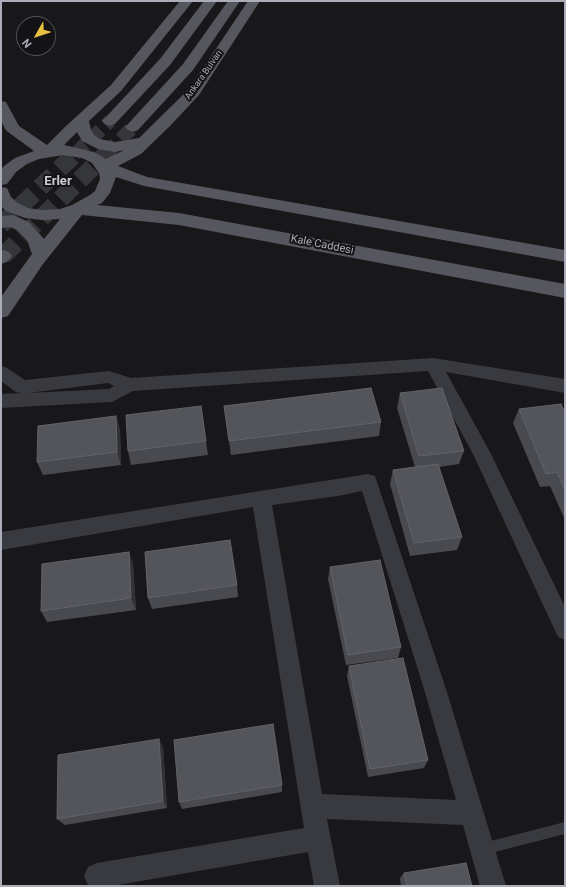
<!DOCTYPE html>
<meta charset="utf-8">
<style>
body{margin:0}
#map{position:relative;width:566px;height:887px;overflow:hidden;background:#18181a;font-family:Roboto,sans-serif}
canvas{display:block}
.frame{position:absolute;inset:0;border:2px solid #abaeb9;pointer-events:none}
.north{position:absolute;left:16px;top:16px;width:40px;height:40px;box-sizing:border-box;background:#131315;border:1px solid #505157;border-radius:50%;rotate:231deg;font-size:11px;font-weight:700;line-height:16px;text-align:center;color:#abaeb9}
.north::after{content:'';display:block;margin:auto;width:14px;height:18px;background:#e9c141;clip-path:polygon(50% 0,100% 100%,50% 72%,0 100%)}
</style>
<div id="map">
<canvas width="566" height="887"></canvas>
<div class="frame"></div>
<div class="north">N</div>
</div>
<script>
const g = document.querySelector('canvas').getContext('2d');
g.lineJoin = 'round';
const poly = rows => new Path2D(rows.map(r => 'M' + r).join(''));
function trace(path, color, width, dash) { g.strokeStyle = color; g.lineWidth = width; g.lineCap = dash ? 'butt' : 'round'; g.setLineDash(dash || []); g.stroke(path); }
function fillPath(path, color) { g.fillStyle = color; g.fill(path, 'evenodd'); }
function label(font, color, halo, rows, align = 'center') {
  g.font = font + ' Roboto,sans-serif'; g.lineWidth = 4; g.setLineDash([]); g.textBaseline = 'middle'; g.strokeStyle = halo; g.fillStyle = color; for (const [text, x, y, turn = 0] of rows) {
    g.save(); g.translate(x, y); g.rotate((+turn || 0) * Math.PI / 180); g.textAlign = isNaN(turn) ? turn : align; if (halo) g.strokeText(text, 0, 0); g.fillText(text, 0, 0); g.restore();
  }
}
const primaryTunnelFar1 = poly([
 [75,154,110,121],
 [106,154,133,127]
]);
const primaryTunnel = poly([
 [1,225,76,153],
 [3,256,107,153]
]);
const service = poly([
 [565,822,565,834,483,855,479,853,477,849,479,845,483,843,565,822]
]);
const minor = poly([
 [433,358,565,379,565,393,446,372,490,452,565,607,565,640,558,637,473,454,428,371,133,391,112,402,1,408,1,394,21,393,16,392,1,381,1,366,7,368,25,380,109,371,131,378,433,358],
 [108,383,114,386,109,389,28,393,108,383],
 [368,474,375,476,446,689,506,886,480,886,463,825,327,819,340,886,314,886,308,852,112,886,88,885,84,876,88,867,97,863,304,828,253,507,1,550,1,532,368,474],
 [362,491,424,689,456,800,322,794,272,505,338,496,362,491]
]);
const primary = poly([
 [180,1,193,1,121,91,89,121,91,130,94,135,100,139,115,142,139,138,189,89,248,1,260,1,199,95,170,126,141,154,118,166,147,177,565,250,565,262,144,186,116,177,110,193,102,203,97,205,179,213,565,284,565,298,179,225,82,215,43,264,8,316,1,318,1,297,32,254,27,240,17,230,10,227,1,228,1,216,13,215,29,222,44,239,60,219,42,220,25,218,6,211,1,206,1,187,7,188,11,197,18,203,28,208,42,210,60,209,72,205,90,195,95,191,100,179,99,173,92,163,82,158,63,155,39,159,27,164,16,172,7,184,1,185,1,169,4,166,15,158,34,151,8,132,5,129,1,120,1,101,6,102,19,126,47,145,66,126,111,85,180,1],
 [77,132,82,141,98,149,115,152,124,150,106,159,94,152,64,145,77,132],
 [204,1,217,1,170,65,115,124,110,126,105,124,102,121,105,118,160,59,204,1],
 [228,1,240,1,193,70,138,130,133,132,128,130,125,127,128,124,183,64,228,1],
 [3,250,9,252,12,256,7,262,1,264,1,251,3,250]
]);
const wall = poly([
 [400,393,464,451,459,464,439,467,462,537,457,550,410,556,390,484,393,470,415,467,397,408],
 [201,406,208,455,131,465,128,451],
 [224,406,381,422,379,436,231,455],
 [519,409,565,413,565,520,550,486,540,487,513,423],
 [116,416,120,430,121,465,43,475,37,462],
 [129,552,133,564,136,610,47,622,41,611],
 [330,567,401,647,398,658,346,665,328,579],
 [237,585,238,597,152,609,148,598],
 [349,666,428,760,424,768,368,777,347,676],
 [163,747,167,808,65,825,57,819],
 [282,785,282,792,182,809,179,802],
 [404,873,472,886,401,886,400,878]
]);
const shadedWall = poly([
 [116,416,120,430,121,465,117,452],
 [129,552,133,564,136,610,131,598],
 [159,739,163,747,167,808,163,801]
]);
const building = poly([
 [371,388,381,422,229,441,224,406,371,388],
 [442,388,464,451,419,456,400,393,442,388],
 [561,404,565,413,565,490,557,472,546,474,519,409,561,404],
 [201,406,206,441,128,451,126,415,201,406],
 [116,416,117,452,37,462,38,426,116,416],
 [438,464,462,537,414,543,393,470,438,464],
 [230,540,237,585,148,598,145,552,230,540],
 [129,552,131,598,41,611,42,564,129,552],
 [380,560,401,647,348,655,330,567,380,560],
 [403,658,428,760,370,769,349,666,403,658],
 [273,724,282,785,179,802,174,740,273,724],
 [159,739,163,801,57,819,58,755,159,739],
 [466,863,472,886,407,886,404,873,466,863]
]);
const farStreetnames = [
 ["Ankara Bulvarı",204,75,-55]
];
const streetNames = [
 ["Kale Caddesi",322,245,11]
];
const farDistrictnames = [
 ["Erler",58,182]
];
trace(primaryTunnelFar1, '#35363a', 14, [14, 7]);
trace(primaryTunnel, '#35363a', 18, [18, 9]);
fillPath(service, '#393a3f');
fillPath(minor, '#393a3f');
fillPath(primary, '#55565e');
fillPath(wall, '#494a4f');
fillPath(shadedWall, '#313235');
fillPath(building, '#54555a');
trace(building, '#626369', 1);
label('9px', '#abaeb9', '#131315', farStreetnames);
label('11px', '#abaeb9', '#131315', streetNames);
label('bold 13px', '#cccdd5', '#131315', farDistrictnames);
</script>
